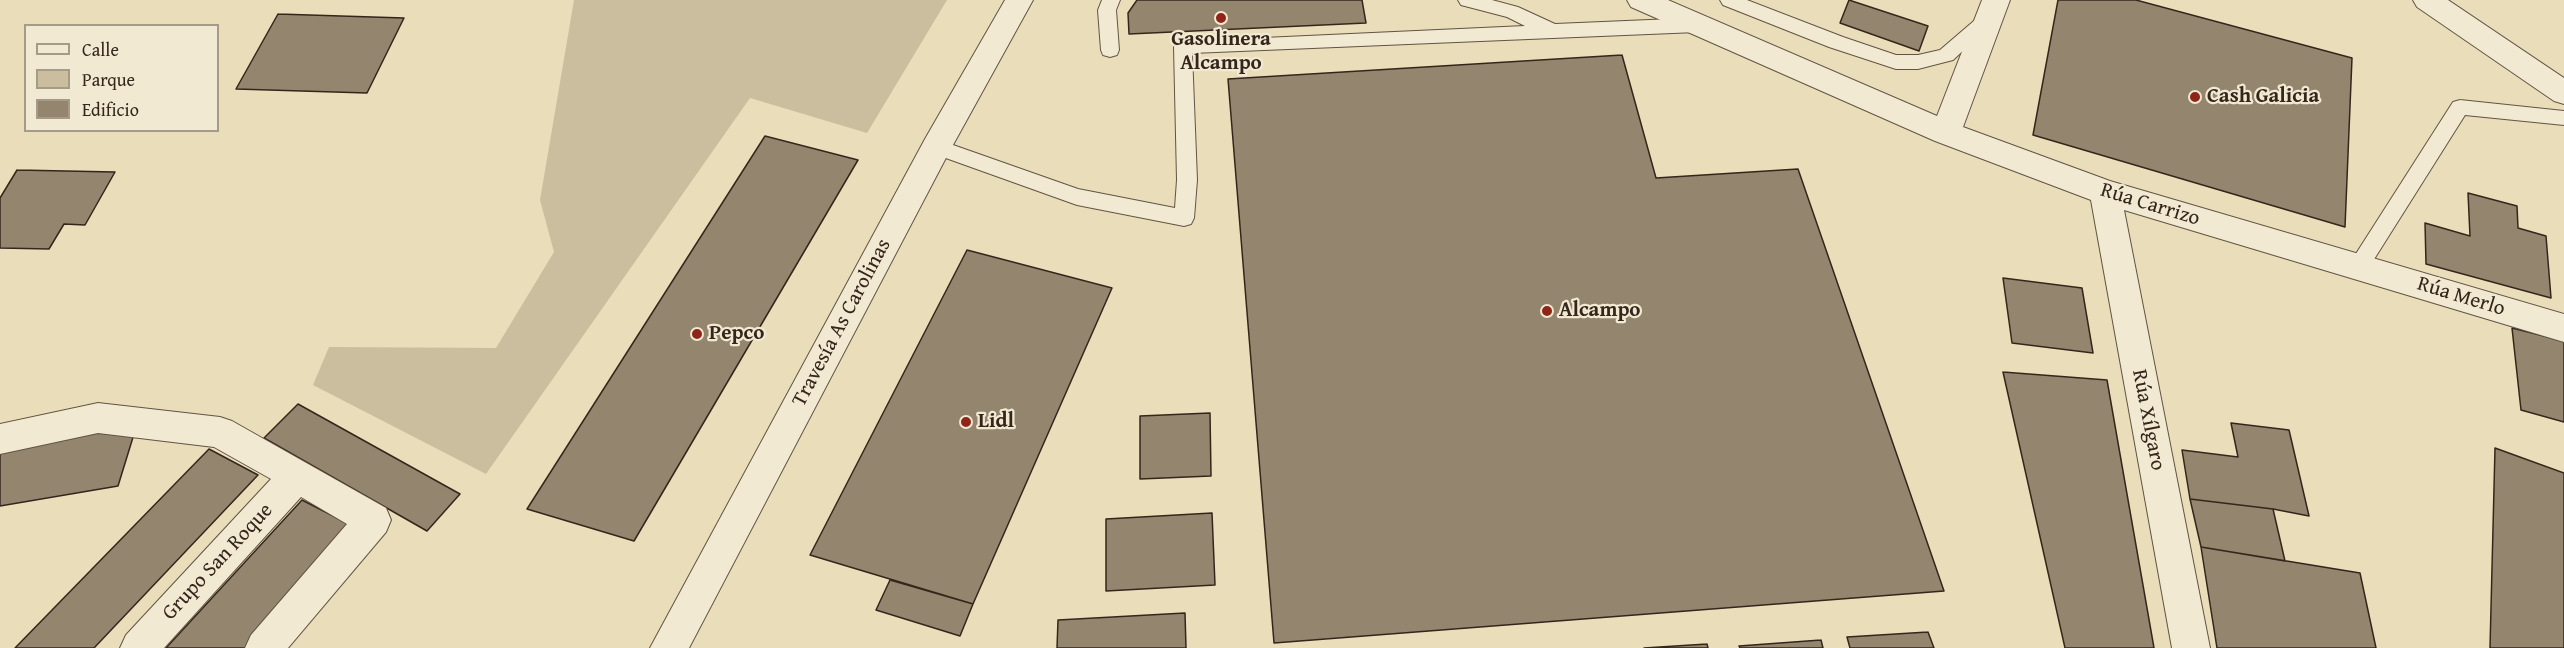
<!DOCTYPE html>
<meta charset="utf-8">
<style>
body{margin:0}
#map{position:relative;width:2564px;height:648px;overflow:hidden;background:#e9ddba;font-family:"Gentium Book Plus",serif}
canvas{display:block}
.legend{position:absolute;left:24px;top:24px;width:195px;height:108px;box-sizing:border-box;background:#f1e9d2;border:2px solid #a69b89;margin:0;padding:8px 10px;list-style:none;font-size:18px;color:#35261c}
.legend li{display:flex;align-items:center;gap:12px;height:30px}
.legend b{width:30px;border:2px solid #a69b89}
</style>
<div id="map">
<canvas width="2564" height="648"></canvas>
<ul class="legend">
<li><b style="height:8px;background:#f1e9d2"></b>Calle</li>
<li><b style="height:16px;background:#cabe9f"></b>Parque</li>
<li><b style="height:16px;background:#93856e"></b>Edificio</li>
</ul>
</div>
<script>
const g = document.querySelector('canvas').getContext('2d');
g.lineJoin = 'round';
function fillPath(path, color) { g.fillStyle = color; g.fill(path, 'evenodd'); }
const poly = rows => new Path2D(rows.map(r => 'M' + r).join(''));
function trace(path, color, width, dash) { g.strokeStyle = color; g.lineWidth = width; g.lineCap = dash ? 'butt' : 'round'; g.setLineDash(dash || []); g.stroke(path); }
function label(font, color, halo, rows, align = 'center') {
  g.font = font + ' "Gentium Book Plus",serif'; g.lineWidth = 4.5; g.setLineDash([]); g.textBaseline = 'middle'; g.strokeStyle = halo; g.fillStyle = color; for (const [text, x, y, turn = 0] of rows) {
    g.save(); g.translate(x, y); g.rotate((+turn || 0) * Math.PI / 180); g.textAlign = isNaN(turn) ? turn : align; if (halo) g.strokeText(text, 0, 0); g.fillText(text, 0, 0); g.restore();
  }
}
const green = poly([
 [574,0,947,0,867,133,750,98,486,474,313,385,329,347,496,348,554,252,540,200]
]);
const building = poly([
 [1137,0,1362,0,1366,23,1129,34,1128,13,1137,0],
 [1849,0,1928,26,1919,51,1840,23,1849,0],
 [2058,0,2136,0,2352,58,2345,227,2033,135,2058,0],
 [278,14,404,18,367,93,236,89,278,14],
 [1622,55,1656,178,1798,169,1944,591,1274,643,1228,79,1622,55],
 [765,136,858,160,634,541,527,509,765,136],
 [17,170,115,172,85,225,64,224,49,249,0,248,0,198,17,170],
 [2468,193,2517,206,2518,228,2546,236,2551,298,2426,264,2425,223,2470,236,2468,193],
 [967,250,1112,288,973,604,810,555,967,250],
 [2003,278,2082,288,2093,353,2012,343,2003,278],
 [2512,328,2564,341,2564,422,2521,410,2512,328],
 [2003,372,2107,380,2154,648,2065,648,2003,372],
 [298,404,460,494,427,531,264,438,298,404],
 [1210,413,1211,476,1140,479,1140,416,1210,413],
 [2231,423,2289,430,2309,516,2273,509,2190,499,2182,450,2238,457,2231,423],
 [88,432,134,434,118,486,0,506,0,450,88,432],
 [2495,448,2564,473,2564,648,2490,648,2495,448],
 [209,449,258,475,94,648,15,648,209,449],
 [2190,499,2273,509,2285,561,2201,547,2190,499],
 [302,500,353,526,245,648,166,648,302,500],
 [1212,513,1215,585,1106,591,1106,519,1212,513],
 [2201,547,2360,573,2376,648,2217,648,2201,547],
 [890,580,973,604,960,636,876,610,890,580],
 [1185,613,1186,648,1057,648,1058,620,1185,613],
 [1928,632,1934,648,1850,648,1847,637,1928,632],
 [1821,640,1823,648,1740,648,1739,646,1821,640],
 [1707,644,1708,648,1644,648,1707,644]
]);
const lane = poly([
 [1102,0,1120,0,1116,10,1119,50,1117,55,1110,57,1103,55,1101,50,1098,10,1102,0],
 [1458,0,1492,0,1518,7,1555,24,1697,18,1703,20,1706,25,1703,30,1697,32,1192,53,1197,180,1194,218,1191,224,1184,226,1077,205,929,152,926,147,929,142,936,139,1078,189,1175,208,1177,180,1174,47,1176,42,1525,26,1507,17,1461,5,1458,0],
 [1720,0,1747,0,1843,37,1896,55,1918,55,1940,50,1982,14,1988,12,1994,14,1997,19,1953,60,1918,69,1896,69,1829,47,1723,5,1720,0],
 [2460,100,2564,111,2564,125,2465,115,2366,272,2359,274,2352,272,2349,266,2352,260,2453,102,2460,100]
]);
const street = poly([
 [1005,0,1033,0,948,154,689,648,650,648,925,139,1005,0],
 [1627,0,1668,0,1937,116,1982,0,2010,0,1963,127,2110,181,2564,314,2564,342,2124,210,2210,648,2172,648,2091,200,1935,141,1631,7,1627,0],
 [2413,0,2448,0,2564,78,2564,104,2554,101,2417,7,2413,0],
 [98,403,220,417,232,421,386,508,391,520,386,532,288,648,245,648,251,635,347,524,301,497,164,648,120,648,126,635,271,479,214,447,98,433,0,454,0,424,98,403]
]);
const markers = [
 [1221,18,6,"#8f2418"],
 [2195,97,6,"#8f2418"],
 [1547,311,6,"#8f2418"],
 [697,334,6,"#8f2418"],
 [966,422,6,"#8f2418"]
];
const poiNames = [
 ["Gasolinera",1221,40,"center"],
 ["Alcampo",1221,64,"center"],
 ["Cash Galicia",2207,97],
 ["Alcampo",1559,311],
 ["Pepco",709,334],
 ["Lidl",978,422]
];
const streetNames = [
 ["Rúa Carrizo",2150,205,17],
 ["Rúa Merlo",2461,297,17],
 ["Travesía As Carolinas",842,323,-62],
 ["Rúa Xílgaro",2148,420,79],
 ["Grupo San Roque",218,562,-47]
];
fillPath(green, '#cabe9f');
fillPath(building, '#93856e');
trace(building, '#35261c', 1.5);
trace(lane, '#625444', 2);
trace(street, '#625444', 2);
fillPath(lane, '#f1e9d2');
fillPath(street, '#f1e9d2');
for (const [x, y, r, color] of markers) { const dot = new Path2D(); dot.arc(x, y, r, 0, 2 * Math.PI); g.fillStyle = color; g.fill(dot); trace(dot, '#f1e9d2', 2); }
label('bold 21px', '#35261c', '#f1e9d2', poiNames, 'left');
label('21px', '#35261c', '#f1e9d2', streetNames);
</script>
